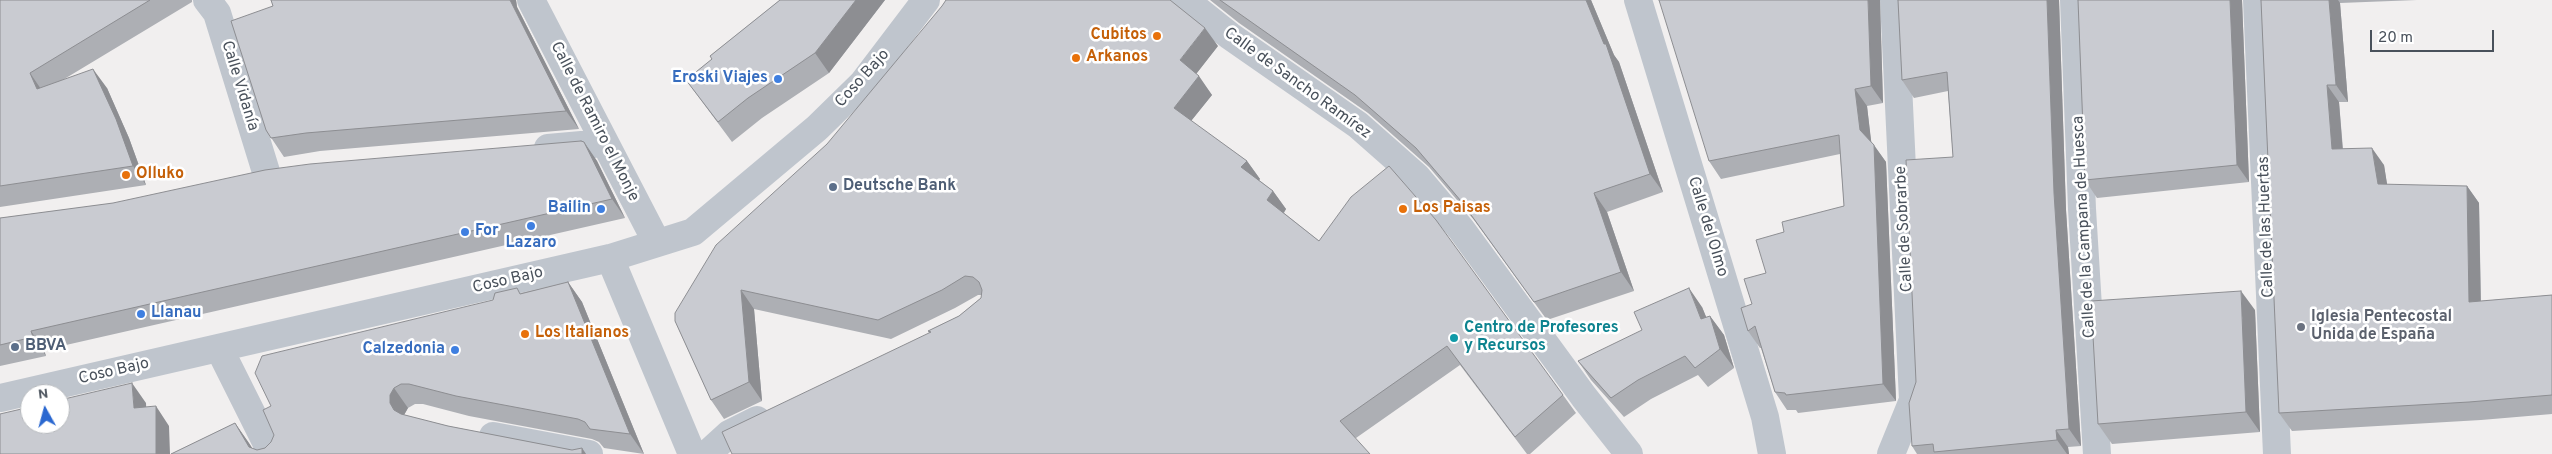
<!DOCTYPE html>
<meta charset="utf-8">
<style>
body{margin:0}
#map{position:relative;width:2552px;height:454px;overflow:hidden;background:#f1efef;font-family:Overpass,sans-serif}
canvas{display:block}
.north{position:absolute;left:20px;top:384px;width:50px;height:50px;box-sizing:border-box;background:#fff;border:1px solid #b6b9bd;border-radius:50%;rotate:353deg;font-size:14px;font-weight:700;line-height:20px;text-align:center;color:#49515b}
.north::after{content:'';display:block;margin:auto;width:18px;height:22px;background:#2b68d0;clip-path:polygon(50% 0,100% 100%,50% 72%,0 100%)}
.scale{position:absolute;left:2370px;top:30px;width:124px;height:22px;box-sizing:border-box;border:2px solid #49515b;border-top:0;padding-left:6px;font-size:15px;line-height:18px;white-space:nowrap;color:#49515b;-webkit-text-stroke:4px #fff;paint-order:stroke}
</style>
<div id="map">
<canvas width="2552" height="454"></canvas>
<div class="north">N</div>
<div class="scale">20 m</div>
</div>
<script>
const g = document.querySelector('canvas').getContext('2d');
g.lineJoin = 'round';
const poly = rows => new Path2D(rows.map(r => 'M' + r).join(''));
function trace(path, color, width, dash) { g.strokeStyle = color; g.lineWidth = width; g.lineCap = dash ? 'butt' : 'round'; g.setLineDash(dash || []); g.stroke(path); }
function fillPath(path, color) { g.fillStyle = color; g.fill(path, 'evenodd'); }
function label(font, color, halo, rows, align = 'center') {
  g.font = font + ' Overpass,sans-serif'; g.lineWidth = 5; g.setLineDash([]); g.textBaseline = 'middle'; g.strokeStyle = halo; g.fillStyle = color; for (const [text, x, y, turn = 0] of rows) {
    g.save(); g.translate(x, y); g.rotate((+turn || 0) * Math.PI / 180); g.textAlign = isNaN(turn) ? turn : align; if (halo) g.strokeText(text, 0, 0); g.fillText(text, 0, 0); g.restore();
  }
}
const minor = poly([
 [207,0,217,13,267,175],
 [531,0,657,243],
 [1185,0,1230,36,1358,125,1417,177,1461,229,1584,397,1629,454],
 [1638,0,1765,417,1772,454],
 [2074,0,2082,209,2097,454],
 [2257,0,2277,454],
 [548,148,604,143],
 [610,258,692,454],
 [219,348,272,454],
 [0,398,610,258,693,232,817,128,863,83,926,0],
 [493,436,589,454],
 [707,454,729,434,757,420],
 [1891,454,1913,400,1894,0]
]);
const wall = poly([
 [0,0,192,0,192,2,61,81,107,88,129,138,146,185,0,207],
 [271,0,516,0,517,7,579,129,320,151,284,157,266,130,273,6],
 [780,0,885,0,829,73,762,118,732,142,686,80,712,59,710,56],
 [1210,0,1591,0,1614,55,1619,62,1663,192,1607,212,1634,291,1547,320,1474,220,1429,167,1368,113,1239,23],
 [1880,0,1883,103,1867,106,1871,142,1886,162,1896,401,1798,413,1796,410,1787,410,1775,392,1761,348,1760,348,1748,331,1752,304,1784,232,1844,206,1840,154,1721,179,1709,161],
 [1898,0,2059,0,2066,210,2081,446,2068,447,2069,454,1917,454,1912,446,1916,382,1953,157,1948,91,1914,98,1902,80],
 [2078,0,2242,0,2249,182,2097,198,2085,180],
 [2261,0,2417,0,2340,3,2348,102,2339,102,2343,149,2384,165,2387,185,2467,186,2479,203,2481,301,2552,295,2552,414,2481,420,2292,431,2279,413],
 [1218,46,1196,74,1212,95,1191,121,1247,161,1260,179,1259,180,1273,191,1286,209,1284,213,1319,241,1563,395,1576,413,1530,454,1527,454,1460,365,1356,438,929,333,928,331,959,316,981,298,982,295,978,295,955,308,891,339,754,309,762,401,724,419,711,400,675,321],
 [584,142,597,161,625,218,44,350,46,356,0,366,0,218],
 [568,282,582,302,644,454,604,448,599,442,592,439,469,416,423,404,415,404,408,408,404,415,448,426,572,450,582,448,586,454,171,454,235,423,252,448,257,450,265,448,521,293],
 [1702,307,1706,317,1710,316,1724,335,1734,368,1708,387,1698,375,1651,399,1624,417,1591,380,1578,361],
 [2255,310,2260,432,2112,444,2098,424]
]);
const shadedWall = poly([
 [510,0,516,0,517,7,579,129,566,111],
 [856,0,885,0,829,73,815,53],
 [1586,0,1591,0,1614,55,1619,62,1663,192,1650,174,1604,44],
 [1868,0,1880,0,1883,103,1871,86],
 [2047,0,2059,0,2066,210,2081,446,2069,429,2054,193],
 [2230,0,2242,0,2249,182,2237,165],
 [2329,0,2338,0,2340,3,2348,102,2336,85],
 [1205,28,1218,46,1193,78,1180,60],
 [93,69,107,88,129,138,146,185,133,166],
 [30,73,43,92,37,89],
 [1199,76,1212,95,1187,126,1174,108],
 [2327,85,2339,102,2344,167,2332,149],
 [1855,89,1867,106,1872,148,1860,130],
 [584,142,597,161,625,218,612,199],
 [1874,145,1886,162,1896,401,1883,384],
 [2372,148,2384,165,2390,202,2378,184],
 [1247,161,1260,179,1254,186,1241,167],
 [2467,186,2479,203,2481,320,2469,302],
 [1273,191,1286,209,1280,218,1267,200],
 [1594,193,1607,212,1634,291,1621,272],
 [568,282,582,302,644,454,630,434],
 [1689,288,1702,307,1715,338,1701,319],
 [741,290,754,309,762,401,749,382],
 [2241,291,2255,310,2260,432,2246,412],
 [1710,316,1724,335,1734,368,1720,349],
 [31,331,44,350,46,356,33,337],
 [132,383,146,403,147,427,134,408],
 [394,388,408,408,404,415,404,423,394,410,390,403,390,395],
 [156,406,169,426,170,454,156,454],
 [235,423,249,443,256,454,249,447],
 [2056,430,2068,447,2069,454,2067,454,2057,440],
 [582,448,586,454,582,454]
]);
const building = poly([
 [0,0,150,0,30,73,37,89,93,69,116,119,133,166,0,186,0,0],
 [271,0,510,0,566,111,306,133,271,138,266,130,231,21,273,6,271,0],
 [780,0,856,0,815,53,748,98,718,122,686,80,712,59,710,56,780,0],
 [946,0,1170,0,1205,28,1180,60,1199,76,1174,108,1247,161,1241,167,1273,191,1267,200,1319,241,1351,197,1389,166,1436,220,1563,395,1515,437,1447,346,1340,421,1370,454,732,454,722,432,931,332,928,331,959,316,981,298,982,290,979,282,973,277,965,276,942,290,878,320,741,290,749,382,711,400,675,321,675,313,716,245,827,144,942,6,946,0],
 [1220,0,1586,0,1604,44,1606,44,1650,174,1594,193,1621,272,1534,302,1461,201,1416,148,1355,95,1220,0],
 [1659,0,1868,0,1871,86,1855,89,1860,130,1874,145,1883,384,1786,395,1785,393,1775,392,1755,326,1748,331,1741,308,1752,304,1744,279,1766,273,1756,240,1784,232,1782,222,1844,206,1839,135,1709,161,1659,0],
 [1898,0,2047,0,2054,193,2069,429,2056,430,2057,440,1934,452,1933,444,1912,446,1909,403,1916,382,1906,160,1953,157,1947,72,1902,80,1898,0],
 [2078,0,2230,0,2237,165,2085,180,2078,0],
 [2261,0,2329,0,2336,85,2327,85,2332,149,2372,148,2378,184,2467,186,2469,302,2552,295,2552,395,2469,402,2279,413,2261,0],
 [581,141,584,142,612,199,31,331,33,337,0,345,0,218,113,203,265,170,310,164,581,141],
 [568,282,630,434,590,429,585,422,578,419,456,396,409,384,401,384,394,388,390,395,390,403,394,410,401,414,448,426,572,450,582,448,582,454,171,454,235,423,249,447,257,450,265,448,271,442,274,435,263,410,271,406,255,373,262,356,493,300,495,293,517,288,520,294,568,282],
 [1689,288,1701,319,1710,316,1720,349,1695,368,1685,356,1638,380,1611,398,1578,361,1642,330,1634,312,1689,288],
 [2241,291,2246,412,2098,424,2091,301,2241,291],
 [132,383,134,408,156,406,156,454,0,454,0,414,30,407,30,424,60,424,60,400,132,383]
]);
const markers = [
 [1157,36,5,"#e8710a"],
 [1076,58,5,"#e8710a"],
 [778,79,5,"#3f7fe0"],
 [126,175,5,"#e8710a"],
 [833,187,5,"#5c6f8a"],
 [601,209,5,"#3f7fe0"],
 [1403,209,5,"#e8710a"],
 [531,226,5,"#3f7fe0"],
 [465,232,5,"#3f7fe0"],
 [141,314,5,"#3f7fe0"],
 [2301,327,5,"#6b7280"],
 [525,334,5,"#e8710a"],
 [1454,338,5,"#0f9aa8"],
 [15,347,5,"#5c6f8a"],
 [455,350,5,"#3f7fe0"]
];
const foodNames = [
 ["Cubitos",1147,36,"right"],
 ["Arkanos",1086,58],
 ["Olluko",136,175],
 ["Los Paisas",1413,209],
 ["Los Italianos",535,334]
];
const shopNames = [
 ["Eroski Viajes",768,79],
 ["Bailin",591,209],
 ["For",475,232,"left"],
 ["Lazaro",531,244,"center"],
 ["Llanau",151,314,"left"],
 ["Calzedonia",445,350]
];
const streetNames = [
 ["Coso Bajo",863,79,-48],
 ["Calle de Sancho Ramírez",1297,84,36],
 ["Calle Vidanía",239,86,73],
 ["Calle de Ramiro el Monje",594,122,63],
 ["Calle del Olmo",1707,227,73],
 ["Calle de la Campana de Huesca",2085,227,-93],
 ["Calle de las Huertas",2267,227,-92],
 ["Calle de Sobrarbe",1905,229,-93],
 ["Coso Bajo",508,281,-13],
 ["Coso Bajo",114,372,-13]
];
const serviceNames = [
 ["Deutsche Bank",843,187],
 ["BBVA",25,347]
];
const worshipNames = [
 ["Iglesia Pentecostal",2311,318],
 ["Unida de España",2311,336]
];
const cultureNames = [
 ["Centro de Profesores",1464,329],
 ["y Recursos",1464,347]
];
trace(minor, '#bfc5cd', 28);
fillPath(wall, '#adafb4');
fillPath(shadedWall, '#8d8e92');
fillPath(building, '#c9cbd1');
trace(building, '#8d8e92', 1);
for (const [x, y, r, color] of markers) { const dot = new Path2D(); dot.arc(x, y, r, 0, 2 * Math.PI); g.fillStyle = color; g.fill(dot); trace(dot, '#fff', 2); }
label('bold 16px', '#c56008', '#fff', foodNames, 'left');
label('bold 16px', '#366cbe', '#fff', shopNames, 'right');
label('16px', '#49515b', '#fff', streetNames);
label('bold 16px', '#4e5e75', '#fff', serviceNames, 'left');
label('bold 16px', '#5b616d', '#fff', worshipNames, 'left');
label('bold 16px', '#0d838f', '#fff', cultureNames, 'left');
</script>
